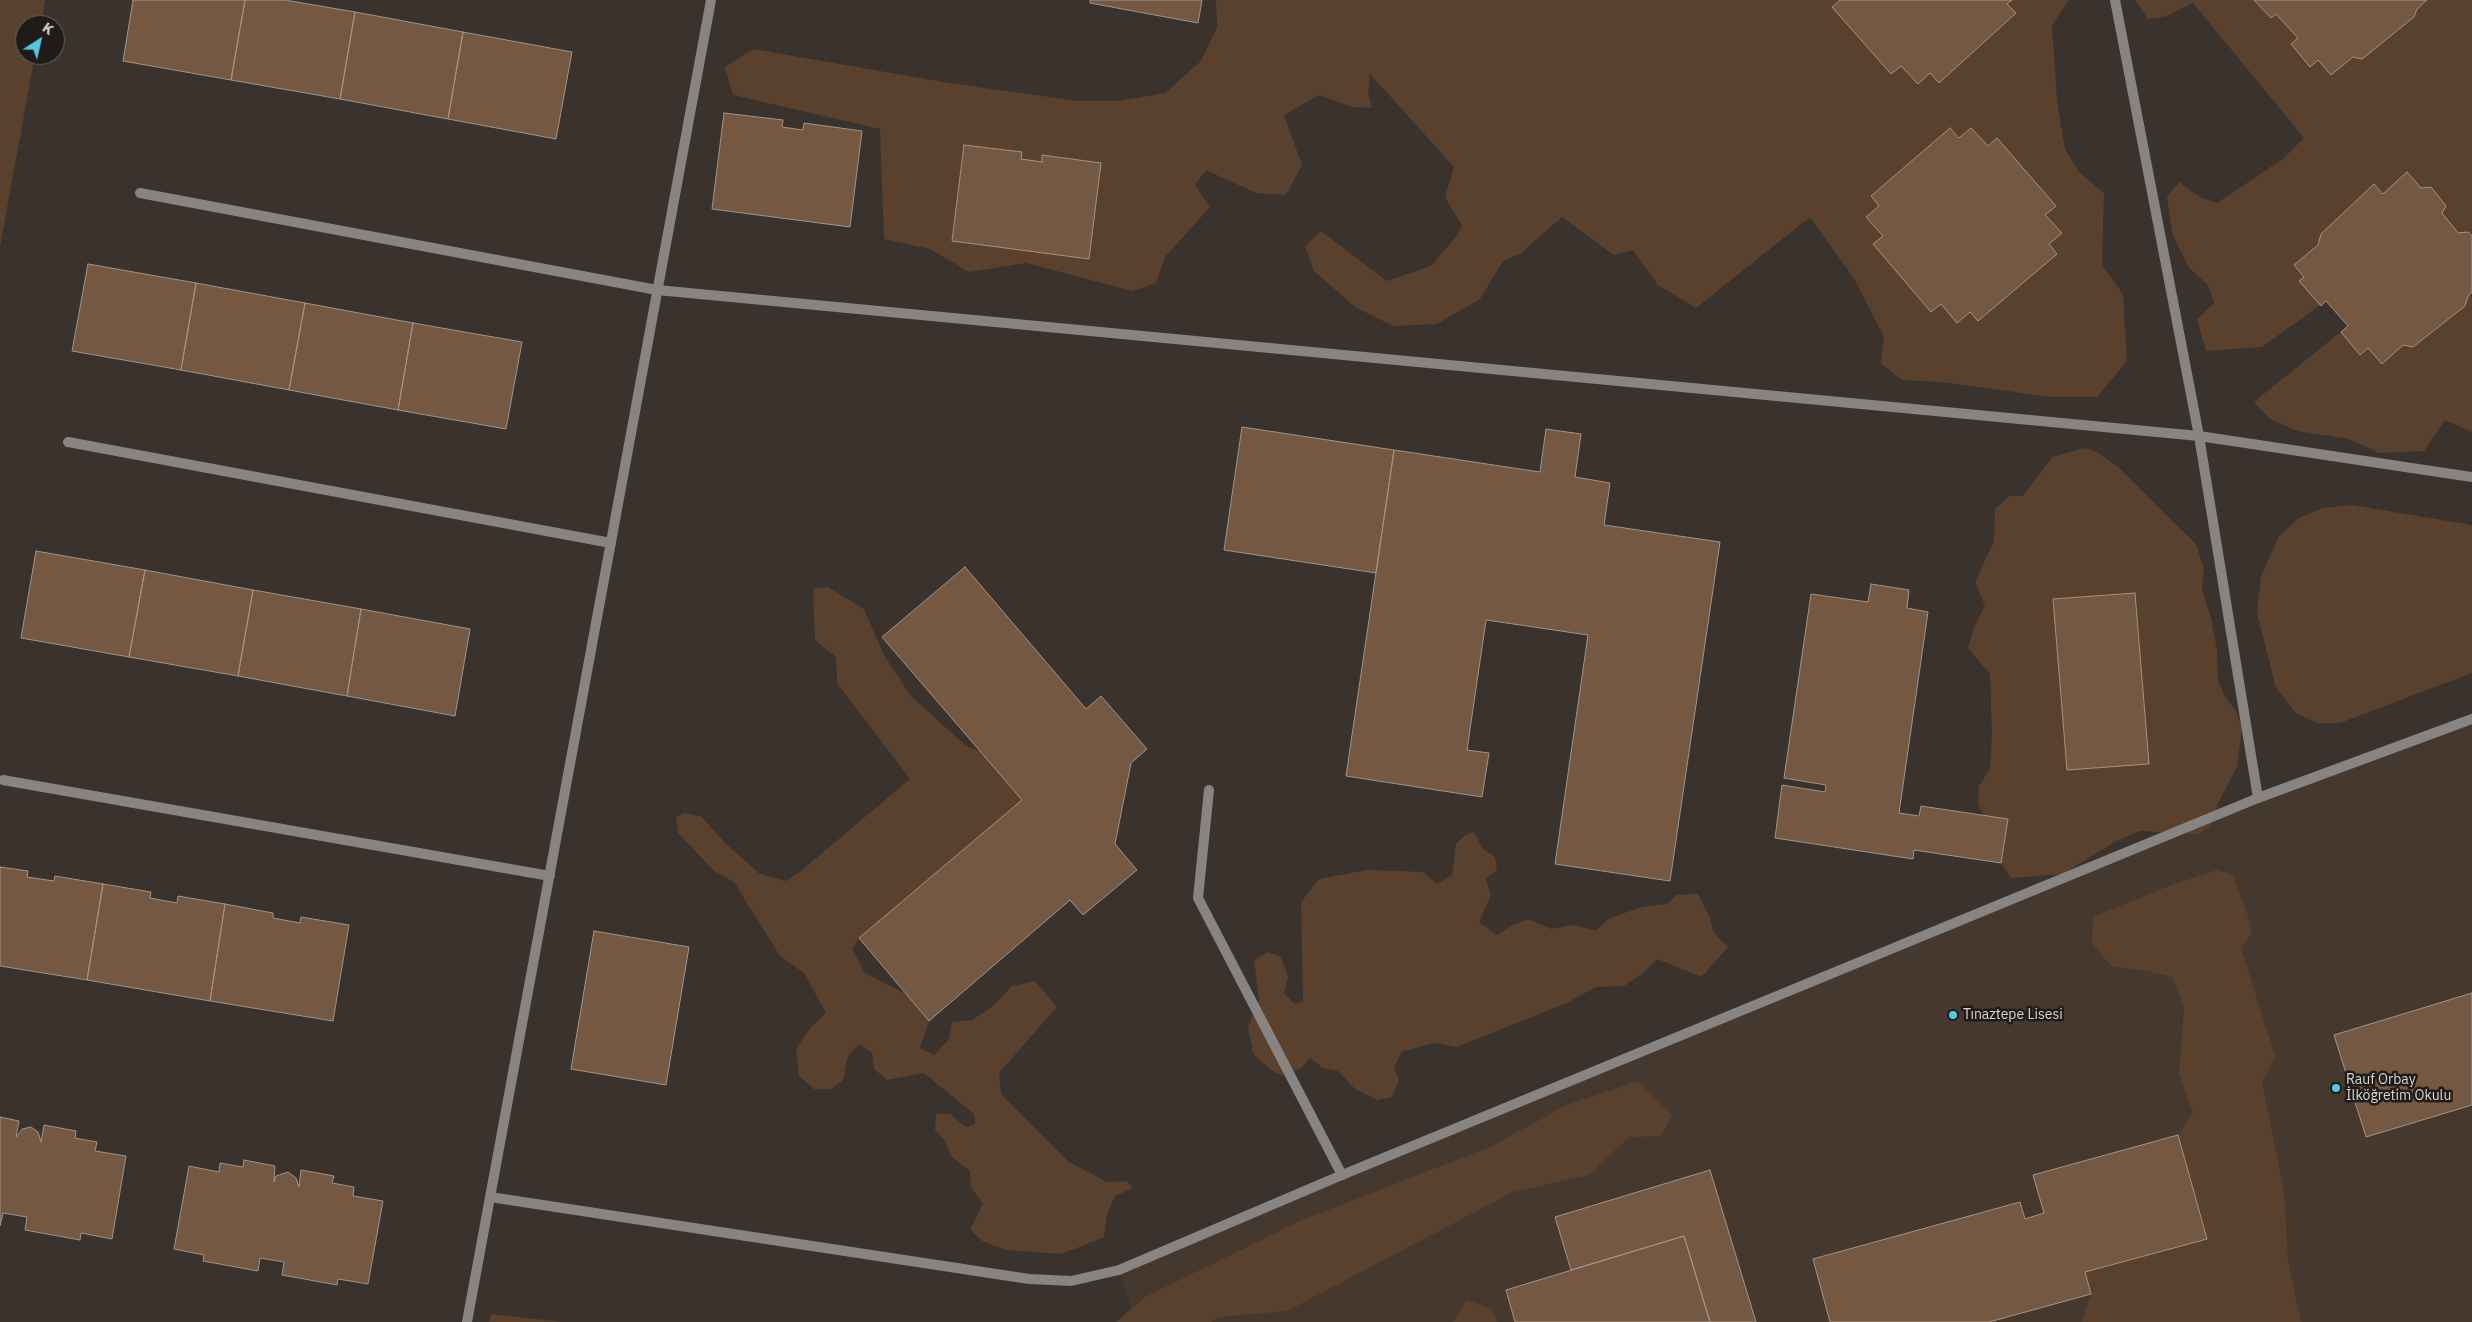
<!DOCTYPE html>
<meta charset="utf-8">
<style>
body{margin:0}
#map{position:relative;width:2472px;height:1322px;overflow:hidden;background:#39322d;font-family:"IBM Plex Sans",sans-serif}
canvas{display:block}
.north{position:absolute;left:15px;top:15px;width:50px;height:50px;box-sizing:border-box;background:#1e1b18;border:1px solid #696662;border-radius:50%;rotate:35deg;font-size:14px;font-weight:700;line-height:20px;text-align:center;color:#dad6d2}
.north::after{content:'';display:block;margin:auto;width:18px;height:22px;background:#56c9e0;clip-path:polygon(50% 0,100% 100%,50% 72%,0 100%)}
</style>
<div id="map">
<canvas width="2472" height="1322"></canvas>
<div class="north">K</div>
</div>
<script>
const g = document.querySelector('canvas').getContext('2d');
g.lineJoin = 'round';
function fillPath(path, color) { g.fillStyle = color; g.fill(path, 'evenodd'); }
const poly = rows => new Path2D(rows.map(r => 'M' + r).join(''));
function trace(path, color, width, dash) { g.strokeStyle = color; g.lineWidth = width; g.lineCap = dash ? 'butt' : 'round'; g.setLineDash(dash || []); g.stroke(path); }
function label(font, color, halo, rows, align = 'center') {
  g.font = font + ' "IBM Plex Sans",sans-serif'; g.lineWidth = 5; g.setLineDash([]); g.textBaseline = 'middle'; g.strokeStyle = halo; g.fillStyle = color; for (const [text, x, y, turn = 0] of rows) {
    g.save(); g.translate(x, y); g.rotate((+turn || 0) * Math.PI / 180); g.textAlign = isNaN(turn) ? turn : align; if (halo) g.strokeText(text, 0, 0); g.fillText(text, 0, 0); g.restore();
  }
}
const built = poly([
 [2472,719,2472,1322,1136,1322,1119,1270,2258,798]
]);
const green = poly([
 [0,0,45,0,41,25,25,25,25,55,35,55,0,247],
 [1216,0,2069,0,2052,25,2057,101,2065,149,2079,172,2104,193,2102,265,2123,294,2127,361,2097,397,2051,397,1942,382,1902,380,1881,363,1884,337,1855,280,1810,217,1696,308,1658,285,1633,250,1614,255,1562,217,1520,254,1503,261,1480,299,1437,324,1393,326,1355,307,1314,271,1305,246,1321,231,1387,281,1431,266,1456,237,1462,226,1445,197,1454,167,1370,74,1368,93,1372,108,1352,107,1319,95,1284,115,1302,165,1286,195,1256,193,1206,170,1195,185,1210,207,1165,257,1156,283,1132,291,1026,263,969,272,930,249,884,239,880,129,733,95,725,67,753,49,949,83,1078,101,1118,101,1165,93,1201,61,1217,27],
 [2135,0,2472,0,2472,432,2445,420,2424,451,2379,453,2349,439,2297,431,2270,419,2254,402,2348,326,2326,301,2262,347,2206,351,2197,319,2214,303,2208,285,2189,268,2172,233,2167,197,2179,182,2200,197,2217,203,2284,158,2304,138,2193,3,2167,16,2148,19],
 [2085,448,2097,452,2118,467,2196,544,2204,569,2202,590,2211,618,2217,650,2218,680,2224,695,2237,713,2242,729,2237,767,2219,801,2209,827,2198,834,2140,831,2113,843,2063,874,2011,878,2001,863,2008,819,1984,816,1978,804,1979,786,1990,768,1992,734,1990,674,1968,648,1974,627,1985,606,1975,582,1994,541,1995,509,2009,496,2023,496,2052,457],
 [2352,505,2472,525,2472,673,2340,723,2317,723,2296,713,2276,688,2257,613,2261,576,2279,536,2299,518,2322,508],
 [828,587,864,609,884,655,910,695,966,746,980,751,1022,800,859,938,852,949,865,973,906,994,929,1021,920,1048,934,1055,949,1039,952,1022,972,1020,993,1006,1012,986,1035,981,1057,1007,999,1073,1001,1094,1069,1162,1107,1182,1126,1181,1133,1188,1115,1196,1107,1214,1104,1237,1077,1248,1060,1254,1006,1250,982,1241,970,1229,983,1204,971,1187,970,1171,952,1157,945,1141,935,1130,936,1114,950,1114,966,1127,975,1124,974,1114,924,1073,887,1080,874,1069,872,1053,859,1044,848,1056,843,1080,832,1089,814,1089,799,1076,796,1049,810,1028,826,1013,804,973,780,956,734,882,714,871,678,833,676,817,684,813,701,816,725,843,760,874,786,881,802,870,910,779,837,683,836,657,815,640,813,589],
 [1474,832,1482,848,1495,857,1497,870,1486,879,1491,895,1479,922,1497,935,1511,926,1528,919,1551,929,1571,925,1596,930,1610,918,1642,907,1667,904,1677,895,1698,894,1710,918,1713,932,1728,947,1702,977,1657,959,1643,973,1624,986,1596,987,1567,1003,1457,1047,1434,1043,1402,1052,1394,1067,1399,1080,1392,1097,1377,1100,1355,1089,1338,1071,1323,1068,1310,1058,1301,1068,1283,1076,1271,1070,1253,1054,1248,1027,1259,1000,1254,960,1268,952,1281,957,1288,977,1284,993,1294,1004,1303,1002,1301,902,1319,879,1367,870,1423,872,1437,884,1452,875,1456,844,1465,835],
 [2217,870,2233,875,2247,913,2252,933,2241,948,2275,1056,2262,1083,2284,1190,2288,1261,2301,1322,2082,1322,2091,1294,2085,1272,2207,1239,2178,1135,2193,1113,2179,1074,2184,1007,2172,977,2144,970,2112,967,2092,943,2093,917,2174,884],
 [1638,1081,1672,1115,1661,1136,1629,1137,1589,1175,1513,1192,1287,1311,1218,1317,1211,1322,1116,1322,1145,1297,1302,1220,1490,1147,1567,1105],
 [1467,1300,1492,1309,1497,1322,1453,1322],
 [491,1314,563,1322,489,1322]
]);
const building = poly([
 [133,0,245,0,231,80,123,61,133,0],
 [245,0,285,0,355,12,340,99,231,80,245,0],
 [1090,0,1202,0,1198,23,1090,3,1090,0],
 [1840,0,2012,0,2007,4,2016,13,1939,83,1930,73,1918,84,1901,66,1891,74,1832,7,1840,0],
 [2254,0,2427,0,2417,9,2414,17,2362,59,2353,57,2331,75,2318,60,2310,67,2291,44,2298,38,2276,14,2271,18,2254,0],
 [355,12,463,32,448,119,340,99,355,12],
 [463,32,572,52,556,139,448,119,463,32],
 [724,113,783,120,782,127,803,130,804,123,862,131,850,227,712,209,724,113],
 [1950,128,1959,138,1971,128,1988,146,1997,138,2056,206,2045,215,2062,233,2049,244,2057,254,1978,321,1970,312,1957,323,1941,304,1931,312,1873,244,1883,236,1866,217,1879,206,1871,196,1950,128],
 [964,145,1022,152,1021,159,1042,162,1042,155,1101,163,1089,259,952,241,964,145],
 [2407,172,2421,188,2431,187,2446,206,2442,213,2458,233,2468,232,2472,236,2472,292,2468,296,2465,306,2413,347,2403,345,2382,364,2368,348,2360,355,2341,332,2348,326,2326,301,2321,306,2299,281,2304,277,2294,265,2318,245,2321,234,2374,184,2383,194,2407,172],
 [88,264,196,283,181,370,72,351,88,264],
 [196,283,305,303,289,390,181,370,196,283],
 [305,303,413,323,398,410,289,390,305,303],
 [413,323,522,342,506,429,398,410,413,323],
 [1242,427,1394,450,1376,573,1224,550,1242,427],
 [1546,429,1581,434,1575,477,1610,483,1604,525,1720,542,1670,881,1555,864,1588,635,1486,620,1467,750,1489,753,1482,797,1346,776,1394,450,1540,472,1546,429],
 [36,551,145,570,129,657,21,638,36,551],
 [965,567,1086,709,1101,696,1147,749,1131,763,1115,844,1137,870,1083,915,1070,900,929,1021,859,938,1022,800,882,637,965,567],
 [145,570,253,590,238,676,129,657,145,570],
 [1871,584,1909,590,1907,608,1928,612,1899,813,1919,816,1921,806,2008,819,2001,863,1914,850,1913,859,1775,838,1782,785,1825,792,1826,785,1784,778,1811,594,1868,602,1871,584],
 [253,590,361,609,347,696,238,676,253,590],
 [2135,593,2149,764,2067,770,2053,599,2135,593],
 [361,609,470,629,455,716,347,696,361,609],
 [0,867,28,871,27,877,54,881,55,876,103,884,87,980,0,966,0,867],
 [103,884,151,892,150,898,177,903,178,896,225,904,210,1001,87,980,103,884],
 [225,904,273,913,273,918,300,923,301,917,349,925,333,1021,210,1001,225,904],
 [594,931,689,947,666,1085,571,1069,594,931],
 [2472,993,2472,1105,2366,1137,2334,1035,2472,993],
 [0,1117,19,1121,16,1137,22,1129,31,1127,38,1132,41,1142,44,1125,76,1131,75,1138,97,1142,95,1151,126,1156,112,1239,81,1233,80,1240,25,1230,27,1217,3,1213,0,1226,0,1117],
 [2178,1135,2207,1239,2085,1272,2091,1294,1989,1322,1830,1322,1813,1259,2020,1202,2025,1219,2044,1213,2033,1175,2178,1135],
 [244,1160,275,1166,274,1182,276,1176,288,1172,296,1178,299,1187,301,1170,334,1176,332,1183,354,1187,353,1196,383,1201,368,1284,338,1279,337,1285,282,1275,284,1262,260,1258,258,1271,203,1261,204,1255,174,1249,189,1166,219,1172,220,1163,243,1167,244,1160],
 [1710,1170,1756,1322,1710,1322,1684,1236,1571,1270,1555,1217,1710,1170],
 [1684,1236,1710,1322,1515,1322,1506,1290,1684,1236]
]);
const lane = poly([
 [140,193,657,290],
 [68,442,611,543],
 [3,780,550,876],
 [1209,790,1198,898,1342,1175]
]);
const street = poly([
 [2115,0,2199,436,2258,798],
 [657,290,2199,436,2472,477],
 [490,1197,1029,1279,1071,1281,1119,1270,1342,1175,2258,798,2472,719],
 [467,1322,711,0]
]);
const markers = [
 [1953,1015,5,"#56c9e0"],
 [2336,1088,5,"#56c9e0"]
];
const poiNames = [
 ["Tınaztepe Lisesi",1963,1015],
 ["Rauf Orbay",2346,1080],
 ["İlköğretim Okulu",2346,1096]
];
fillPath(built, '#45392f');
fillPath(green, '#59412d');
fillPath(building, '#755841');
trace(building, '#9d958f', 1);
trace(lane, '#878481', 10);
trace(street, '#878481', 10);
for (const [x, y, r, color] of markers) { const dot = new Path2D(); dot.arc(x, y, r, 0, 2 * Math.PI); g.fillStyle = color; g.fill(dot); trace(dot, '#1e1b18', 2); }
label('14px', '#dad6d2', '#1e1b18', poiNames, 'left');
</script>
